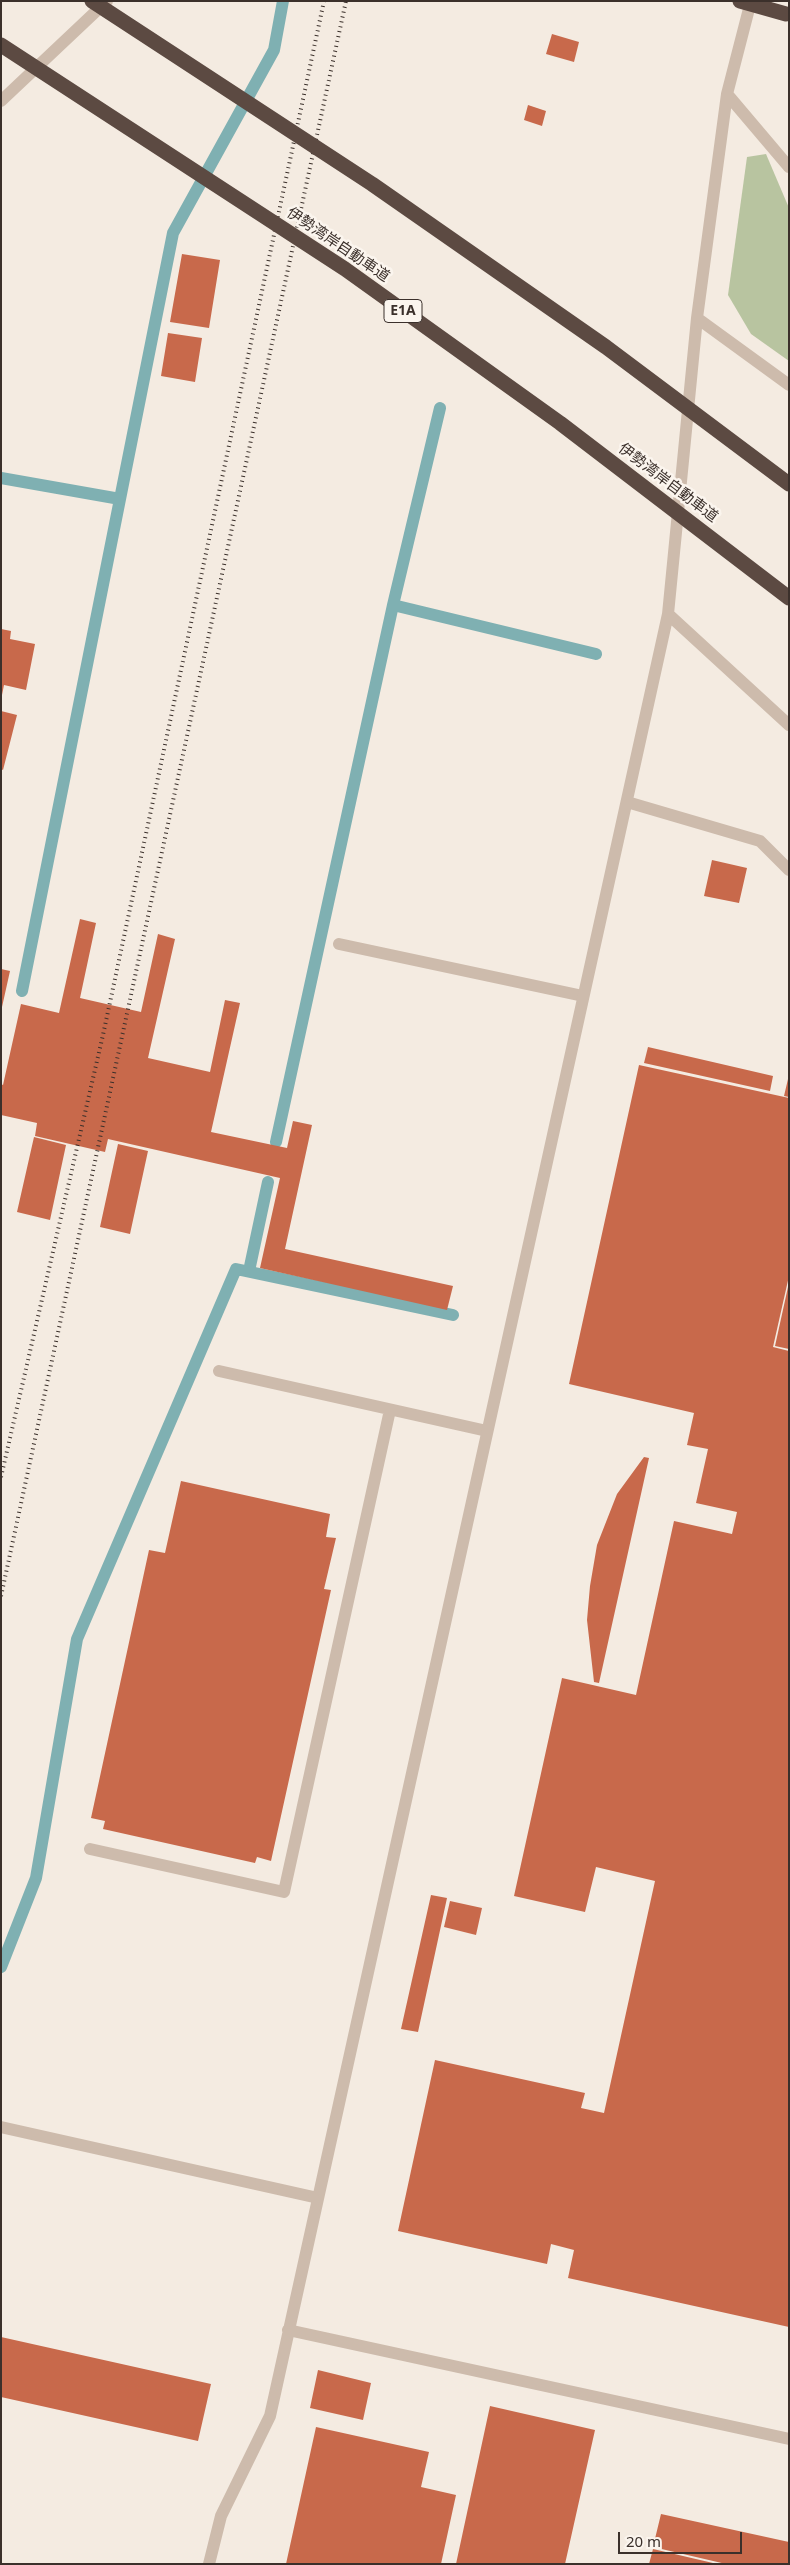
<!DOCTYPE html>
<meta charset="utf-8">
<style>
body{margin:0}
#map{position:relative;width:790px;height:2565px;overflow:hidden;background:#f4ebe1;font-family:"Noto Sans",sans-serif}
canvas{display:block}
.frame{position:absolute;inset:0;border:2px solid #3b302b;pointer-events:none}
.scale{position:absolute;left:618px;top:2532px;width:124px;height:22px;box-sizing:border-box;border:2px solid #3b302b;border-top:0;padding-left:6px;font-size:15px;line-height:18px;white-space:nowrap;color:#3b302b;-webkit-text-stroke:4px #fbf5ee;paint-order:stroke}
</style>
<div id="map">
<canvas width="790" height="2565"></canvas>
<div class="frame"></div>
<div class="scale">20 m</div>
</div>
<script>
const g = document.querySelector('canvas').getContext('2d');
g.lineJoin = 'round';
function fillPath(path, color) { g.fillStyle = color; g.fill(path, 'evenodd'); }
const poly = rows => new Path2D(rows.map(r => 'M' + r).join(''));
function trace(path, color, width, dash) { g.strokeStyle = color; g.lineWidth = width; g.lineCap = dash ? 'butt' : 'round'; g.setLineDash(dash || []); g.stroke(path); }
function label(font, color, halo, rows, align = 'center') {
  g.font = font + ' "Noto Sans","Noto Sans JP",sans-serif'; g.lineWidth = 5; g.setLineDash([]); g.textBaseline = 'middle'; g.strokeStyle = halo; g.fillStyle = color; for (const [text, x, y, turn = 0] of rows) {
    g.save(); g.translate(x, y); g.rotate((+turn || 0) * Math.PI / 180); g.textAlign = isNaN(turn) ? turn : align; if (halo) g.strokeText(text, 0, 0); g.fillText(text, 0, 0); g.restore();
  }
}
const green = poly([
 [766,154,789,208,789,361,751,334,728,295,747,157]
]);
const stream = poly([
 [1,478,120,499],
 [393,605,596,654],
 [22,991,173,233,274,50,283,1],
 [276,1142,393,605,440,408],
 [249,1271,268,1182],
 [1,1967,36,1878,77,1639,236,1269,453,1315]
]);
const building = poly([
 [552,34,579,42,574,62,546,54],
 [528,105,546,111,542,126,524,120],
 [182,254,220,260,209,328,170,322],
 [168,333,202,338,195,382,161,376],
 [1,629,11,631,10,639,35,644,26,690,4,685,2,695],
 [1,711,17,715,3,770,1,769],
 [712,860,747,868,739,903,704,896],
 [80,919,96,923,80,998,141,1012,158,934,175,939,148,1058,210,1072,225,1000,240,1003,211,1132,287,1148,293,1121,312,1125,285,1249,453,1286,447,1310,260,1268,280,1178,108,1139,105,1152,35,1136,37,1123,1,1115,1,1084,3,1085,21,1004,59,1013],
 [1,969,10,971,2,1007,1,1007],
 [648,1047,773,1076,770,1091,644,1063],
 [639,1065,789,1098,789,1276,773,1347,789,1351,789,2327,568,2278,574,2250,551,2244,547,2264,398,2231,435,2060,585,2093,581,2108,604,2113,655,1881,596,1867,585,1912,514,1896,562,1678,636,1695,674,1521,732,1534,737,1512,696,1503,708,1449,687,1445,694,1413,569,1384],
 [788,1079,789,1080,789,1097,784,1096],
 [34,1137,66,1145,50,1220,17,1212],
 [118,1144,148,1151,130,1234,100,1227],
 [788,1287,789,1287,789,1349,775,1346],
 [644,1457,649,1458,599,1683,594,1682,587,1620,590,1586,597,1545,617,1494],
 [181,1481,330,1514,326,1537,336,1538,324,1589,331,1590,271,1861,257,1857,255,1863,103,1829,105,1821,91,1818,149,1550,165,1553],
 [431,1895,447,1898,418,2032,401,2029],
 [450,1901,482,1908,476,1935,444,1927],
 [1,2337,211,2384,198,2441,1,2397],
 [318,2370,371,2383,363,2420,310,2408],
 [490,2406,595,2430,565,2564,456,2564],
 [316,2427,429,2452,421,2487,456,2495,441,2564,286,2564],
 [661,2514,789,2542,789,2564,726,2564,653,2547],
 [653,2549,713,2563,713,2564,649,2564]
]);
const lane = poly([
 [627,802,760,841,789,870],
 [339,944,583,996],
 [219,1371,487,1431],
 [90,1849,284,1892,390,1410]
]);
const street = poly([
 [727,94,789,167],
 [1,101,107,1],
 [697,318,789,385],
 [668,614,789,725],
 [1,2127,318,2198],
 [288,2330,789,2439],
 [209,2564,221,2516,270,2416,668,614,697,318,727,94,751,1]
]);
const rail = poly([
 [1,1477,103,1035,324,1],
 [1,1596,346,1]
]);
const highwayBridge = poly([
 [92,1,372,184,606,347,789,484],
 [740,1,786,14],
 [1,45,345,269,560,423,789,598]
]);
const shields = [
 [403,311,38]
];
const shieldNames = [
 ["E1A",403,311]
];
const streetNames = [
 ["伊勢湾岸自動車道",338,245,34],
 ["伊勢湾岸自動車道",668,483,37]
];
fillPath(green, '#b8c4a0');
trace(stream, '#7fb0b2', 12);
fillPath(building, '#c8694b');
trace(lane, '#cdbbac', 12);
trace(street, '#cdbbac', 12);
trace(rail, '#3b302b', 4, [1, 4]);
trace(highwayBridge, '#5c4a42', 15);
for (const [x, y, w] of shields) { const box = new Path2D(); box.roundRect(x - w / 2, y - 11.5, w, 23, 4); g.fillStyle = '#fbf5ee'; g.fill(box); trace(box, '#3b302b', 1); }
label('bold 14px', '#3b302b', null, shieldNames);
label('15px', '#3b302b', '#fbf5ee', streetNames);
</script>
